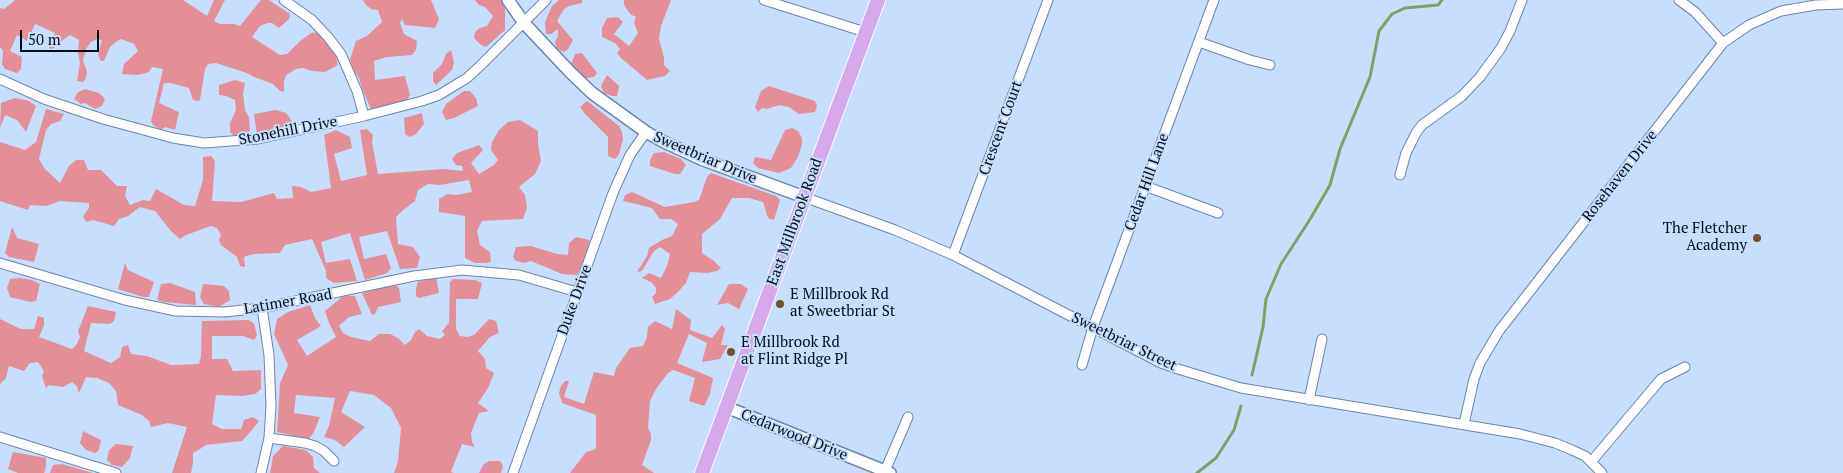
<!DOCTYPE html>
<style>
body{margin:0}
#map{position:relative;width:1843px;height:473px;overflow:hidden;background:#c7dffd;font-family:"PT Serif",serif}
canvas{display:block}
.scale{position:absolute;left:20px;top:30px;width:79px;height:22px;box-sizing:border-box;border:2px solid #040c18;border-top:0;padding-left:6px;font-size:15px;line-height:18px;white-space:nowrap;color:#040c18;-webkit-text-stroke:4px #c7dffd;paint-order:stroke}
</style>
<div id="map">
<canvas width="1843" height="473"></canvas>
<div class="scale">50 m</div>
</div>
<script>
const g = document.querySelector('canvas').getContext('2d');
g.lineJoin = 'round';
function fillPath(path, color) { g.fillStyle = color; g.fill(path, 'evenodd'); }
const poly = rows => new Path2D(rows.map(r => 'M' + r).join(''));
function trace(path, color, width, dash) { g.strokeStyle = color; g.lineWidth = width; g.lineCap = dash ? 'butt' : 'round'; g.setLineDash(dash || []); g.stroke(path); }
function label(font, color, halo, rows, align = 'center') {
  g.font = font + ' "PT Serif",serif'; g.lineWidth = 4; g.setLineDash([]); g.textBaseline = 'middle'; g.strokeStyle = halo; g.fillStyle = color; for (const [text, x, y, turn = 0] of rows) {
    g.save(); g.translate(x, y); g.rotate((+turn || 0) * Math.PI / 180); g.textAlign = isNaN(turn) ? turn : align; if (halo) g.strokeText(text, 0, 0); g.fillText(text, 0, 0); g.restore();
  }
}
const forest = poly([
 [15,0,183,0,207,16,214,0,225,0,214,21,220,24,234,24,240,26,261,0,269,0,290,14,289,19,279,28,272,23,268,23,260,26,252,37,280,55,287,54,300,41,311,33,321,32,336,56,338,65,325,72,312,71,303,68,296,69,286,75,284,81,284,92,280,91,273,84,254,77,247,73,216,63,208,64,205,69,200,100,198,101,193,100,189,88,170,83,164,83,159,103,179,112,175,130,165,127,161,130,153,125,151,121,163,69,152,67,149,72,138,75,122,74,124,64,138,51,134,44,121,39,117,41,110,47,104,61,101,61,98,55,102,40,97,39,91,42,86,49,83,60,87,72,86,78,83,82,77,81,80,63,78,53,79,40,70,35,64,39,58,46,51,49,49,48,55,33,35,24,27,41,17,35,10,51,22,57,21,69,17,73,5,69,2,64,3,51,0,47,0,8,4,9],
 [363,0,431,0,439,19,435,28,405,25,402,19,400,23,404,34,417,41,416,50,412,55,387,57,374,61,375,80,405,76,410,95,405,103,371,109,363,91,359,78,353,70,350,59,356,41,367,36,382,22,378,10,371,9,366,5],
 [475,0,503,0,505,9,505,30,486,47,481,45,474,38,475,32,480,28,487,26,493,16,485,7,479,5],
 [559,0,582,0,582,3,569,6,564,9,557,21,573,40,568,49,564,52,557,49,555,42,558,36,558,29,551,34,546,34,545,22,552,6],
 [624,0,671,0,661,26,659,39,664,57,664,65,670,71,665,76,647,80,621,58,617,53,620,49,615,43,602,37,602,28,607,18,618,17,623,22,614,34,629,46,638,33,634,23,636,17,630,14,624,5],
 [451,50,454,63,452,70,436,85,433,81,433,73,442,64,446,54],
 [582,53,597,73,594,77,587,78,577,74,571,64,575,54],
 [607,75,619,86,617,96,612,96,604,93,601,86],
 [235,80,245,83,243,94,245,110,249,117,250,136,234,136,230,132,230,123,236,110,235,100,226,96,219,95,219,85],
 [769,86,815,101,817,106,815,112,799,114,789,107,779,105,767,109,762,108,758,112,755,107,761,91],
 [85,89,99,93,105,99,102,106,95,109,85,103,81,104,74,99,78,92],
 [464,91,470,91,476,98,478,106,454,118,446,120,442,112,446,104],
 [15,98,29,101,36,106,26,132,17,120,5,115,0,128,1,103],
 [587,101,619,126,622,132,623,139,619,154,615,159,608,156,608,137,585,114,580,107],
 [46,109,64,114,60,121,51,124,46,130,39,159,45,169,60,183,69,166,76,160,84,160,88,170,101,170,117,186,127,186,125,196,130,205,143,200,150,201,156,189,184,205,195,206,203,180,203,157,211,156,215,161,212,201,241,202,274,193,277,199,293,198,292,186,301,187,311,192,331,188,324,135,336,130,350,137,352,148,334,154,341,181,367,175,360,130,367,129,373,135,372,142,378,174,443,169,463,171,462,166,456,165,452,159,457,153,479,145,483,150,471,163,479,174,494,165,498,160,491,150,492,142,499,130,508,122,520,120,538,131,538,144,541,161,535,174,519,187,525,195,527,208,523,219,482,221,477,231,480,245,490,252,491,261,488,263,475,263,465,258,465,216,439,212,439,199,447,194,456,195,472,192,469,180,440,185,428,184,418,190,415,201,403,210,396,217,398,244,413,247,420,257,417,268,400,269,387,231,359,237,364,259,386,254,391,268,387,273,365,280,350,233,321,242,326,263,350,259,357,281,334,283,326,278,326,271,312,239,285,245,280,253,254,254,244,257,245,267,240,266,237,257,221,245,219,240,221,235,217,228,211,226,186,235,180,239,171,231,155,211,140,207,128,216,119,219,114,226,93,220,86,222,83,216,89,208,89,203,60,201,46,206,30,205,28,210,0,201,0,142,25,150,36,142],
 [276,110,286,113,294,124,257,136,254,114],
 [422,113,424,124,416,134,410,137,405,134,404,118],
 [792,128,798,131,802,138,802,144,798,157,791,168,779,173,758,168,753,163,755,157,771,160,785,130],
 [664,152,681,159,686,165,680,174,675,174,650,166,650,160,654,153],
 [711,173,776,196,780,200,774,220,768,218,763,202,749,198,732,198,720,219,702,234,702,253,714,261,721,268,717,271,707,273,690,272,686,283,677,293,670,299,655,304,652,297,656,293,656,288,651,282,642,278,649,273,661,278,667,266,670,254,660,247,654,251,642,271,637,272,647,256,649,248,662,240,672,236,678,224,671,219,660,219,652,208,623,201,625,195,632,192,665,207,694,202,699,200,707,177],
 [12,227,17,238,39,244,34,262,9,257,5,253],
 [576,237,590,240,582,266,577,275,562,274,531,261,524,263,516,261,513,257,516,247,531,246,557,254,568,255,569,243],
 [125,263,128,270,154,282,149,297,143,297,118,289],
 [436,277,439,293,419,298,416,296,416,288,418,282],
 [20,278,32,280,40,284,36,301,30,302,10,297,7,288,10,279],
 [453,279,475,280,482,283,478,299,456,299,456,329,460,336,467,337,474,335,489,319,496,321,499,333,490,337,478,351,485,359,486,368,494,373,488,388,478,403,489,411,479,413,471,433,472,442,475,447,462,444,451,472,454,473,394,473,398,461,401,428,391,408,374,395,350,391,341,412,365,427,344,447,335,440,324,437,329,426,335,398,296,395,294,413,320,417,314,432,309,439,277,432,280,383,288,365,274,334,277,319,288,312,310,305,315,318,321,326,297,340,307,356,336,337,329,323,325,311,343,296,355,296,362,314,349,317,339,326,343,333,351,337,370,341,379,334,390,334,398,338,405,345,411,340,415,332,419,329,427,336,440,339,445,335,442,331,449,323,450,282],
 [170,283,195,292,196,305,164,302,157,300,161,284],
 [203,284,224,286,229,291,230,300,219,307,204,304,200,297],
 [394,284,399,288,401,302,378,307,375,314,372,315,362,293],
 [729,284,741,284,748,289,739,309,728,303,717,305],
 [88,306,116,312,114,321,110,324,91,323,84,351,111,363,120,357,122,347,128,345,131,354,147,356,171,365,199,364,201,356,202,321,249,320,254,324,257,335,254,340,243,336,212,336,212,359,227,359,233,371,261,370,261,389,255,394,242,396,216,395,212,424,222,429,241,429,244,420,253,417,259,421,252,430,242,441,206,445,200,449,193,453,193,463,191,473,172,473,187,427,168,423,151,427,149,421,142,415,118,405,116,391,109,383,97,378,86,377,79,393,77,386,72,382,63,387,49,385,46,388,42,376,44,371,38,362,30,363,24,371,9,366,6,378,0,384,0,319,21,329,34,329,38,316,44,318,44,325,39,337,72,349,77,344,80,337,78,331],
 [676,309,691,320,690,330,712,338,722,325,725,329,721,345,728,345,720,359,702,362,707,343,689,334,677,363,713,378,710,394,704,406,689,401,695,378,673,370,668,373,656,389,650,401,648,428,651,434,651,440,642,465,654,473,570,473,586,452,596,449,596,415,562,403,559,393,561,386,565,381,569,381,564,397,584,404,594,372,614,376,616,368,630,348,643,346,647,337,648,327,655,321,672,329],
 [83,431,101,440,99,450,95,453,86,450,80,443],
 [116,444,133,446,130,458,122,467,112,465,107,460,109,450],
 [283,446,306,450,313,457,314,468,320,473,270,473,273,456],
 [13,452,46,458,46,467,44,473,18,473,8,469],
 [489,461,500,461,503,466,501,473,479,473,483,465],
 [62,464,93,473,50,473,53,465]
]);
const stream = poly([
 [1252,375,1263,327,1266,299,1281,264,1309,221,1330,185,1340,149,1370,77,1379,31,1392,14,1405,8,1438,5,1442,0],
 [1197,473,1216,458,1234,430,1241,406]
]);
const minor = poly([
 [284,0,312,20,328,37,341,54,357,91,364,116],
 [764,0,865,32],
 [1679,0,1695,12,1723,43],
 [1199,42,1250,60,1270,65],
 [0,79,44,99,103,119,173,138,204,143,258,139,364,116,422,101,439,95,467,78,480,66,546,0],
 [1400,175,1406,153,1416,133,1422,125,1462,96,1480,77,1501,48,1510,31,1522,0],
 [1145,186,1218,213],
 [804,197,895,230,953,255,1161,363,1178,369,1241,388,1520,434,1555,443,1572,450,1585,456,1602,473],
 [953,255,1048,0],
 [0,263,125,300,176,311,224,312,262,308,414,276,462,270,519,275,577,292],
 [1082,365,1093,327,1214,0],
 [1309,400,1322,339],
 [1464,424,1474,379,1480,363,1499,331,1723,43,1749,25,1781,11,1816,5,1843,4],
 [0,437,116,473],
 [269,438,305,443,315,446,324,451,334,461],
 [1591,462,1661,379,1685,367],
 [885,471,908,417],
 [261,473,269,438,271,406,269,355,262,308],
 [513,473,613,193,630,155,646,132]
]);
const tertiary = poly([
 [508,0,524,23,570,72,592,93,646,132,664,142,701,159,804,197],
 [726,407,890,473]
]);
const primary = poly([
 [702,473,878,0]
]);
const markers = [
 [1757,238,5,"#725329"],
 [780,304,5,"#725329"],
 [731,352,5,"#725329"]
];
const streetNames = [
 ["Crescent Court",1001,128,-70],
 ["Stonehill Drive",288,131,-11],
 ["Sweetbriar Drive",705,158,23],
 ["Rosehaven Drive",1620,176,-52],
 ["Cedar Hill Lane",1147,182,-70],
 ["East Millbrook Road",795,222,-70],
 ["Duke Drive",575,300,-70],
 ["Latimer Road",288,302,-10],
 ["Sweetbriar Street",1124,342,26],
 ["Cedarwood Drive",794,435,22]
];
const poiNames = [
 ["The Fletcher",1747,229,"right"],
 ["Academy",1747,246,"right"],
 ["E Millbrook Rd",790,295],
 ["at Sweetbriar St",790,312],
 ["E Millbrook Rd",741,343],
 ["at Flint Ridge Pl",741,360]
];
fillPath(forest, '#e48f98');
trace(stream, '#7ca461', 3);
trace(minor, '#6a86a7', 11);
trace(tertiary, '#6a86a7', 14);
trace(primary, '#fff', 16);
trace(minor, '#fff', 9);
trace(tertiary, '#fff', 11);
trace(primary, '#d6a9ec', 14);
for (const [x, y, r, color] of markers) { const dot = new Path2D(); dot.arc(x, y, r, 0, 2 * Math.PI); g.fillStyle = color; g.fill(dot); trace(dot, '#c7dffd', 2); }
label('15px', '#040c18', '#c7dffd', streetNames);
label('15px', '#040c18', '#c7dffd', poiNames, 'left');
</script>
